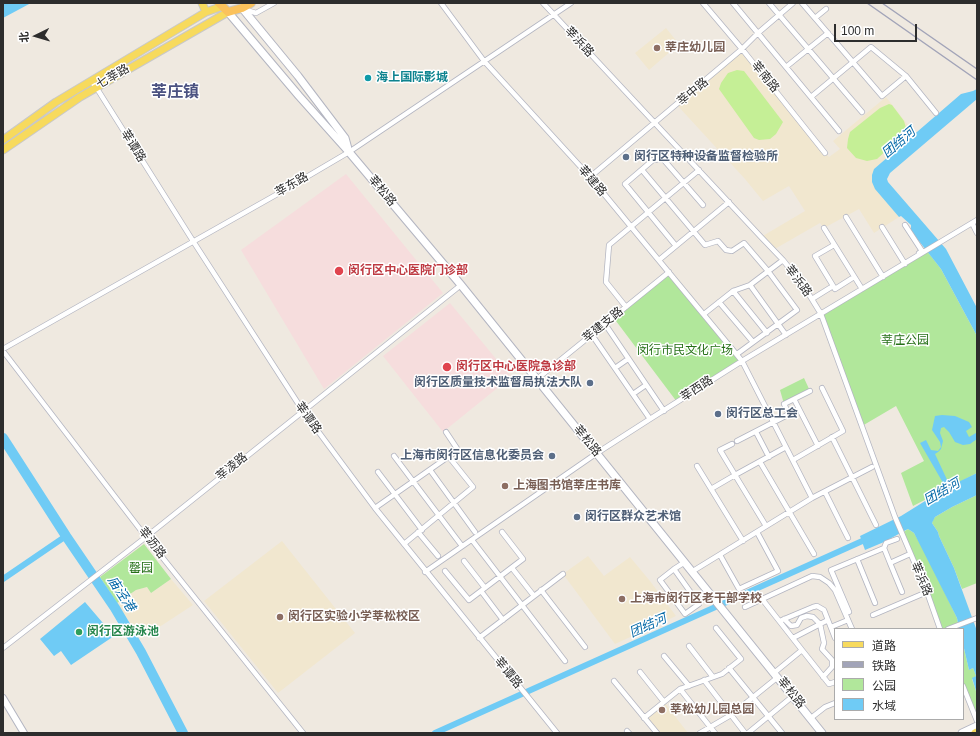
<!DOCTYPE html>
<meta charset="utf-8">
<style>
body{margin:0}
#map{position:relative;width:980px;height:736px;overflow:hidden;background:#efe9e0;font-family:Helvetica,"Noto Sans SC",sans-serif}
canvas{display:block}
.frame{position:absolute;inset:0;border:4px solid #2d2d2d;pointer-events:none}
.legend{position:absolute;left:834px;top:628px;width:130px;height:92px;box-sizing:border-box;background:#fff;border:1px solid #ababab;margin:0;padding:5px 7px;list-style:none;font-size:12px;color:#2d2d2d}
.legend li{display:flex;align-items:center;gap:8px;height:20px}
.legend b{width:20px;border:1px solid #ababab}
.north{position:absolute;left:16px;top:16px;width:40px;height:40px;-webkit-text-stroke:3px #fff;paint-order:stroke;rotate:265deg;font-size:11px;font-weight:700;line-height:16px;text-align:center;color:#2d2d2d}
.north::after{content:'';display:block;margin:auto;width:14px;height:18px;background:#2d2d2d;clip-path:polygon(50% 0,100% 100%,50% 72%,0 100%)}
.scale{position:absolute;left:834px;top:24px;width:83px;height:18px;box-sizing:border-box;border:2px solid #2d2d2d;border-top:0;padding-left:5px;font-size:12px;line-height:14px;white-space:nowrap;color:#2d2d2d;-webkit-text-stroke:3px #fff;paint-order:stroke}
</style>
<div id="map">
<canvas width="980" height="736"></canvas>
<div class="frame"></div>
<ul class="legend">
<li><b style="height:5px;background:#f7da5d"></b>道路</li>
<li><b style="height:5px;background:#a2a4b8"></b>铁路</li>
<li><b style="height:11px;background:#b1e79b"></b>公园</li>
<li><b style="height:11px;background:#6fcbf5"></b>水域</li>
</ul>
<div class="north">北</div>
<div class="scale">100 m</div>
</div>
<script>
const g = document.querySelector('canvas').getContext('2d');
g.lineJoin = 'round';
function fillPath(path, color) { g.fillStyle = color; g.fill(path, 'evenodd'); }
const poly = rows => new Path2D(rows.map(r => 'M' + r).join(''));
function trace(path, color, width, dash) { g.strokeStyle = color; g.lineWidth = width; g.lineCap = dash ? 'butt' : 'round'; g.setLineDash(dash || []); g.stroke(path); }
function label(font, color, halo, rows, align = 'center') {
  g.font = font + ' Helvetica,"Noto Sans SC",sans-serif'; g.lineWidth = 3; g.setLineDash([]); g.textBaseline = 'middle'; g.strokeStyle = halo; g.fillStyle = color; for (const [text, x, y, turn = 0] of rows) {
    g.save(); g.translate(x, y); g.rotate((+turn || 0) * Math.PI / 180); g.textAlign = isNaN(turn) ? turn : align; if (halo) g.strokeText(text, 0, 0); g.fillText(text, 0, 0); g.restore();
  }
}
const education = poly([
 [666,28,679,44,649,70,635,53],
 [742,49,825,153,829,157,840,149,833,141,886,97,915,134,874,169,888,203,899,217,874,233,859,209,824,228,820,223,773,250,761,237,805,211,789,186,763,201,745,179,677,105],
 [282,541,355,633,278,693,204,601],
 [588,556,604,576,630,557,650,581,676,616,615,644,563,574],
 [171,579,193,605,141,639,117,603,136,590,147,587,151,593],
 [664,702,688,733,657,733,644,718]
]);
const medical = poly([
 [346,174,443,293,324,389,241,250],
 [450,303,511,377,443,432,383,356]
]);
const green = poly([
 [927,251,941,269,977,336,977,473,913,506,901,473,924,461,896,406,862,426,821,314],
 [669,272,742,361,677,402,613,317],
 [804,378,810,391,784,404,780,390],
 [977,495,977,583,962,589,954,568,939,536,938,532,932,523,933,520,935,517,952,507],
 [908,529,914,533,925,552,957,618,959,629,940,629,902,533],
 [144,544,171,579,151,593,147,587,136,590,117,603,100,577],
 [963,644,969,670,973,668,976,676,972,679,977,694,977,713,974,714,963,686]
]);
const pitch = poly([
 [737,70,744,71,783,122,776,134,770,139,759,140,754,138,719,89,721,83,728,73],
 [889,104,892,105,904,121,906,128,903,135,877,159,867,161,856,158,847,148,848,139,850,132,880,108]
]);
const water = poly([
 [3,3,31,3,3,18],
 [977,89,977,99,890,173,887,179,888,182,946,249,977,308,977,336,941,269,911,231,911,225,901,216,899,217,875,189,872,182,872,175,874,169,961,94,973,91],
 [942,415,955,416,969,422,972,427,966,431,969,437,976,433,977,435,977,439,970,444,963,445,955,442,949,432,944,427,941,428,940,433,943,441,941,449,938,452,935,454,950,486,977,473,977,495,952,507,935,517,932,523,938,532,939,536,954,568,977,631,977,694,972,678,976,676,973,668,969,670,963,644,963,629,959,629,957,618,914,533,908,529,906,530,884,542,865,550,860,536,901,516,946,488,920,443,926,440,931,450,938,451,941,447,940,442,932,430,935,416],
 [85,602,114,636,71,665,61,651,54,656,40,639]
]);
const canal = poly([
 [3,579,66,536],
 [435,733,869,538]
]);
const river = poly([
 [3,438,66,536,115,608,141,652,183,733]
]);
const minor = poly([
 [441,3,484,61,590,177,742,361,812,498],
 [543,3,761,237,783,260,805,288,821,314,895,517,927,592,940,629],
 [703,3,742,49,825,153],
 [733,3,839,131],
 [769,3,862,112],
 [802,3,882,96,906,76,936,113],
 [243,9,256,13,274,3],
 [815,18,826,9],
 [786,67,828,33],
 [91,81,96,87,193,241,303,411,375,508,557,733],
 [811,97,871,47,906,76],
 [642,170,705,245,718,241,726,250,732,251,744,243,768,271,797,310,737,354],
 [590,177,742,49,758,33,793,3],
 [846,217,883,277],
 [972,223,977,233],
 [905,225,922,251,919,253],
 [882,227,905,264],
 [824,228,862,289],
 [834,245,815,256,835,289,854,277],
 [676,246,625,184,653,160,663,159,703,205],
 [659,260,729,202],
 [750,285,786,335],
 [733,291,767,333],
 [812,299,833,286],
 [719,302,753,342],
 [626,307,606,282,609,245,699,170],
 [704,314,733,291,750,285,783,260],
 [605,324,664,411],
 [592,335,650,419],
 [3,349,281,192,349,152,571,3],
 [3,351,146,537,303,733],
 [615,368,628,359],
 [537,379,669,272],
 [633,394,646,385],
 [794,399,818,446],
 [789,414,784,404,810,391],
 [756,432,769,457],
 [832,437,876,525],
 [737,441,799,409],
 [394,456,462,546],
 [793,460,843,431,822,388],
 [760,462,814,554],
 [697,466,743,541],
 [430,470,475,532],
 [378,472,422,530],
 [711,489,735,475,720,450,732,444],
 [825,492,848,538],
 [375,508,458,450,446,432],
 [766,526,735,475,786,447],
 [418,532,438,556],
 [472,540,565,661],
 [404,544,473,487,449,457],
 [884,548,886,543,897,539],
 [720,555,739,589,778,571,757,532],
 [857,559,875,603],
 [464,561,485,588],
 [512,568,534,596],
 [674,569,699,604,685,614,660,580,674,569,685,562],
 [445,571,469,600,523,559,502,532],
 [693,571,812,498,872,467],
 [425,572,597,453,650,419,742,361,977,220],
 [541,590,585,647],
 [481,591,503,620],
 [902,592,890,563,910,554],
 [762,599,802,650,774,673],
 [745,607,812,576,820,577,829,583,835,590,852,629],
 [849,612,831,570,884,548,890,563],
 [873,615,927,592],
 [784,619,791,626,797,625,801,618,807,616,813,617,820,624,824,643,822,649,832,660,832,667,823,677],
 [782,620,813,607,817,606,824,610,835,638],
 [831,627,848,620],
 [948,629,977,618],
 [479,638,563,574],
 [793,638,828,620],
 [689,646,713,677],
 [3,648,146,537,461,285],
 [802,650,829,684,835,682],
 [664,656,689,686],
 [729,668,782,733],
 [640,672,664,702],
 [704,680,745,733],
 [614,681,657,733],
 [963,686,977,721],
 [680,689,715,733],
 [644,718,680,689,722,674,741,659,716,628],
 [811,718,825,707,835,703],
 [627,731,629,733],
 [700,733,731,715,778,677],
 [748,733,793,696]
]);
const tertiary = poly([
 [3,698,24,733]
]);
const secondary = poly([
 [242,8,298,76,345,138,348,149],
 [228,12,299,96,349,152,461,285,822,733],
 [962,733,977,726]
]);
const primary = poly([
 [202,3,206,12],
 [3,140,56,102,206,12,223,6],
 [3,150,80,97,228,12],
 [975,733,977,732]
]);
const trunk = poly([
 [219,3,228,12,242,8,251,3]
]);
const rail = poly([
 [867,3,977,80],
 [882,3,977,69]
]);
const markers = [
 [657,48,4,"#8d6e63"],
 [368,78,4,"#0f9aa8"],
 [626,157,4,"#5c6f8a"],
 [339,271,5,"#e0444e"],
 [447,367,5,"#e0444e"],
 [590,383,4,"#5c6f8a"],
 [718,414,4,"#5c6f8a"],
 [552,456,4,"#5c6f8a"],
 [505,486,4,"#8d6e63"],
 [577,517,4,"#5c6f8a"],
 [622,599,4,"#8d6e63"],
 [280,617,4,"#8d6e63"],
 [79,632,4,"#2e9e5b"],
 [662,710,4,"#8d6e63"]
];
const streetNames = [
 ["莘浜路",579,42,47],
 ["七莘路",113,77,-30],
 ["莘南路",765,77,51],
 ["莘中路",693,92,-40],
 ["莘谭路",133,146,58],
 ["莘建路",592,181,49],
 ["莘东路",292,185,-30],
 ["莘松路",382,191,50],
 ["莘浜路",798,281,53],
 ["莘建支路",603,325,-39],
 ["莘西路",697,389,-33],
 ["莘谭路",308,418,55],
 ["莘松路",587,441,51],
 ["莘凌路",232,467,-39],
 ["莘沥路",152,543,52],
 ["莘浜路",921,579,67],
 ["莘谭路",508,673,51],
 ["莘松路",791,693,51]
];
const educationNames = [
 ["莘庄幼儿园",665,48],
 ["上海图书馆莘庄书库",513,486],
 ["上海市闵行区老干部学校",630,599],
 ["闵行区实验小学莘松校区",288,617],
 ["莘松幼儿园总园",670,710]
];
const cultureNames = [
 ["海上国际影城",376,78]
];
const serviceNames = [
 ["闵行区特种设备监督检验所",634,157],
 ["闵行区质量技术监督局执法大队",582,383,"right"],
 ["闵行区总工会",726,414],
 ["上海市闵行区信息化委员会",544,456,"right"],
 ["闵行区群众艺术馆",585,517]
];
const healthNames = [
 ["闵行区中心医院门诊部",348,271],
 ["闵行区中心医院急诊部",456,367]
];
const parkNames = [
 ["莘庄公园",905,341],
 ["闵行市民文化广场",685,351],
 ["罄园",141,569]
];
const leisureNames = [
 ["闵行区游泳池",87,632]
];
const waterNames = [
 ["团结河",899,143,-40],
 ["团结河",942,492,-30],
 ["庙泾港",121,594,57],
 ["团结河",648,626,-24]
];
const districtNames = [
 ["莘庄镇",175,93]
];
fillPath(education, '#f1e7cf');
fillPath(medical, '#f6dddd');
fillPath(green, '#b1e79b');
fillPath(pitch, '#c5ef96');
fillPath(water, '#6fcbf5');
trace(canal, '#6fcbf5', 6);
trace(river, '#6fcbf5', 10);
trace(minor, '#b3b5c1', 6);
trace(tertiary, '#b3b5c1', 8);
trace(secondary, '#b3b5c1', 9);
trace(primary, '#c8c8c8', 9);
trace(trunk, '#c8c8c8', 10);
trace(minor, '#fff', 4.5);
trace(tertiary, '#fff', 6);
trace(secondary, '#fff', 7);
trace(primary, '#f7da5d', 7);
trace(trunk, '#fbc25c', 8);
trace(rail, '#a2a4b8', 1.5);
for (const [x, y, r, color] of markers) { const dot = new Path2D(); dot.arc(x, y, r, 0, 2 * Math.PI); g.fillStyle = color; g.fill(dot); trace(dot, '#fff', 1.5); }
label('12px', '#2d2d2d', '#fff', streetNames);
label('bold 12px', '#785e54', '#fff', educationNames, 'left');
label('bold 12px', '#0d838f', '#fff', cultureNames, 'left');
label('bold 12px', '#4e5e75', '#fff', serviceNames, 'left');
label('bold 12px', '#be3a42', '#fff', healthNames, 'left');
label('12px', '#267018', '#fff', parkNames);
label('bold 12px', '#27864d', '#fff', leisureNames, 'left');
label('italic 13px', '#076aa8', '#fff', waterNames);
label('bold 16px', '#4b5281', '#fff', districtNames);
</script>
